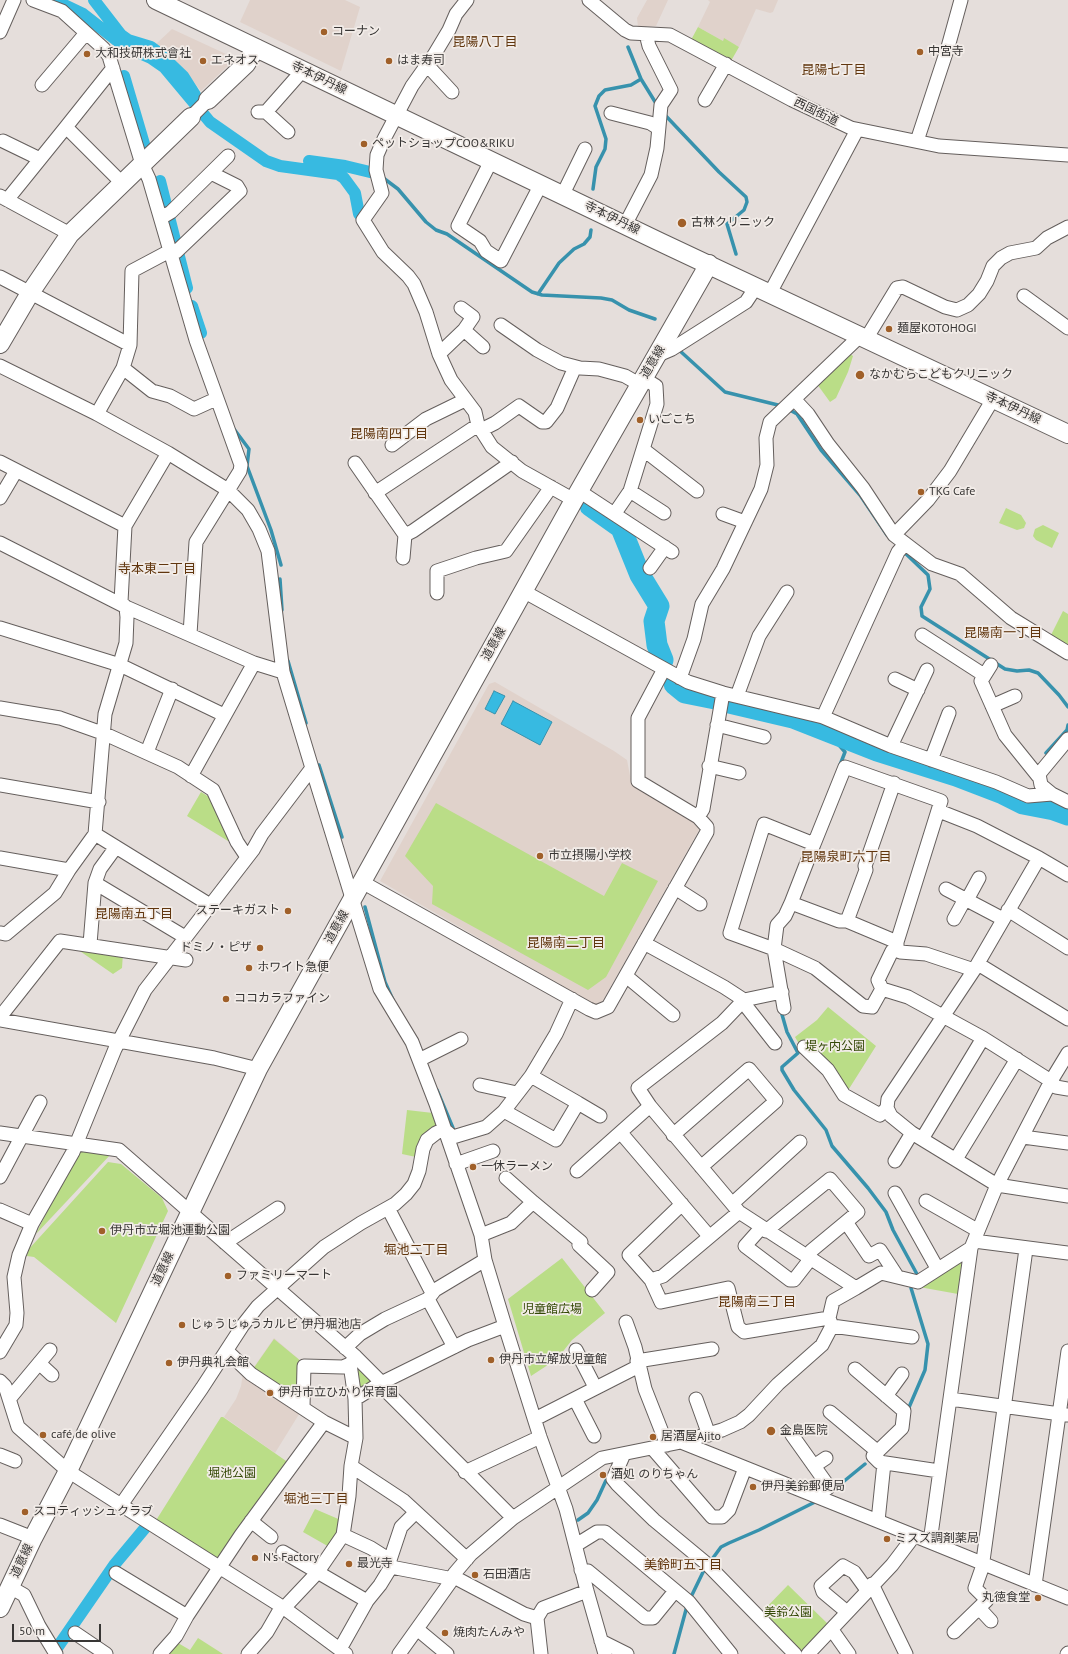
<!DOCTYPE html>
<meta charset="utf-8">
<style>
body{margin:0}
#map{position:relative;width:1068px;height:1654px;overflow:hidden;background:#e5dedb;font-family:"PT Sans",sans-serif}
canvas{display:block}
.scale{position:absolute;left:12px;top:1624px;width:89px;height:18px;box-sizing:border-box;border:2px solid #383635;border-top:0;padding-left:5px;font-size:12px;line-height:14px;white-space:nowrap;color:#383635;-webkit-text-stroke:3px #f2ece8;paint-order:stroke}
</style>
<div id="map">
<canvas width="1068" height="1654"></canvas>
<div class="scale">50 m</div>
</div>
<script>
const g = document.querySelector('canvas').getContext('2d');
g.lineJoin = 'round';
function fillPath(path, color) { g.fillStyle = color; g.fill(path, 'evenodd'); }
const poly = rows => new Path2D(rows.map(r => 'M' + r).join(''));
function trace(path, color, width, dash) { g.strokeStyle = color; g.lineWidth = width; g.lineCap = dash ? 'butt' : 'round'; g.setLineDash(dash || []); g.stroke(path); }
function label(font, color, halo, rows, align = 'center') {
  g.font = font + ' "PT Sans","Noto Sans JP",sans-serif'; g.lineWidth = 3.5; g.setLineDash([]); g.textBaseline = 'middle'; g.strokeStyle = halo; g.fillStyle = color; for (const [text, x, y, turn = 0] of rows) {
    g.save(); g.translate(x, y); g.rotate((+turn || 0) * Math.PI / 180); g.textAlign = isNaN(turn) ? turn : align; if (halo) g.strokeText(text, 0, 0); g.fillText(text, 0, 0); g.restore();
  }
}
const built = poly([
 [250,0,345,0,360,7,341,71,240,22],
 [647,0,668,0,656,26,638,27,637,18],
 [708,0,778,0,773,12,770,13,756,9,739,47,724,39,723,41,698,27,710,2],
 [172,29,226,54,227,60,231,63,201,91,182,67,156,44],
 [495,682,614,751,627,760,632,786,698,824,699,830,602,1002,595,1005,380,881,489,684],
 [274,1338,302,1362,301,1411,275,1453,224,1417,236,1399,241,1386,243,1373,252,1370]
]);
const green = poly([
 [698,27,723,41,724,38,739,47,731,61,691,40],
 [850,354,853,356,848,372,836,398,830,402,817,384],
 [1006,508,1021,515,1026,523,1024,528,1017,530,999,523],
 [1043,525,1059,533,1052,548,1036,540,1033,536,1035,529],
 [1063,611,1068,614,1068,647,1050,637],
 [201,792,214,800,229,839,228,841,187,816],
 [436,803,604,896,622,863,658,881,606,977,588,990,432,904,433,886,405,856],
 [74,947,123,953,122,968,113,974],
 [828,1007,876,1046,847,1092,810,1063,795,1037,817,1020],
 [407,1110,433,1113,437,1122,435,1127,422,1135,417,1145,416,1157,402,1154],
 [84,1148,111,1154,36,1234,77,1151],
 [108,1162,121,1164,162,1198,168,1211,116,1323,34,1257,27,1256,28,1250],
 [562,1258,605,1313,572,1340,557,1359,531,1376,508,1299],
 [962,1259,958,1294,919,1287],
 [274,1339,302,1362,298,1399,253,1369],
 [361,1367,374,1381,358,1393,357,1371],
 [221,1417,223,1417,289,1463,219,1558,214,1560,155,1522],
 [315,1509,343,1521,331,1548,303,1532],
 [788,1585,830,1626,804,1651,800,1652,761,1613],
 [198,1638,223,1654,168,1654,178,1643,190,1650]
]);
const water = poly([
 [494,691,505,696,495,714,485,709,494,691],
 [513,701,552,722,540,745,501,724,513,701]
]);
const stream = poly([
 [641,79,657,105],
 [665,115,719,172,746,197,747,202,744,210,727,224,736,254],
 [382,177,398,189,426,222,436,230,447,234,532,292,542,295,601,298,612,300,629,310,655,319],
 [593,189,596,167,605,149,606,139,595,106,599,96,605,90,631,85,641,79,628,47],
 [538,294,559,263,574,249,584,244,590,237,591,230],
 [679,350,725,392,782,406],
 [788,409,797,414,821,450,860,495,887,535],
 [234,429,249,449,247,466,271,530,281,565],
 [903,551,928,575,930,589,921,607,922,616,1005,669,1017,671,1029,670,1038,673,1059,695,1068,707],
 [280,579,282,610],
 [288,661,306,723],
 [826,730,845,752,840,765],
 [1046,753,1067,730,1068,725],
 [319,765,342,837],
 [365,907,385,982,393,1000],
 [781,1011,787,1032,798,1053,782,1067,782,1070,794,1090,826,1130,832,1146,868,1188,886,1212,893,1230,918,1276,917,1277],
 [437,1090,453,1128],
 [907,1412,925,1370,928,1344,911,1288,913,1284],
 [832,1491,865,1464],
 [578,1520,588,1513,597,1500,608,1476],
 [710,1562,721,1547,729,1543,759,1530,815,1502],
 [690,1599,705,1568],
 [674,1654,687,1606]
]);
const canal = poly([
 [54,0,83,14,124,46,151,58,164,67,210,122,266,161,280,166,338,174,344,178,355,193,359,214],
 [94,0,121,35,128,40,151,47,159,53,183,76,195,95],
 [124,76,144,144],
 [309,161,345,166,370,172],
 [160,181,187,288],
 [192,306,201,333],
 [55,1651,115,1564,145,1528]
]);
const river = poly([
 [590,506,621,528,640,575,659,606,654,621,657,645,663,660],
 [674,684,685,693,715,699],
 [725,702,793,718,877,751,956,776,1003,794,1023,804,1054,810,1068,815]
]);
const street = poly([
 [33,0,62,11,103,48,109,56,142,164,149,179,196,340,241,465,240,471,196,542,190,634],
 [467,0,456,14,449,30,434,55,412,86,384,139,377,155,376,170,382,193,363,220,383,252,408,276,414,284,426,312,439,354,451,380,475,412,478,425,492,447,522,471,574,500],
 [589,0,625,30,631,33,670,35,792,100,851,128,939,146,1068,155],
 [0,32,14,0],
 [427,65,452,92],
 [113,68,66,127,122,183],
 [42,85,86,33],
 [705,100,726,64],
 [258,112,266,112,303,70],
 [266,112,288,132],
 [611,113,650,123,658,128],
 [191,117,208,100],
 [3,141,40,159],
 [917,141,948,47,961,0],
 [491,161,458,226,480,241,486,251,501,261,541,184],
 [563,194,585,149],
 [0,196,70,234],
 [7,200,66,127],
 [161,218,171,212,228,156],
 [625,225,651,175,657,148,661,105,671,90,649,46,646,34],
 [0,277,130,345],
 [770,293,857,130],
 [1024,296,1068,328],
 [501,325,537,350,561,363,580,368,599,369,625,376,639,384],
 [464,330,483,347],
 [439,354,464,330,473,317,461,308],
 [658,355,672,349,746,302,756,287],
 [0,366,97,414,168,453,228,490,248,510,259,529,268,551,283,672,312,768,380,989,412,1042,436,1104,481,1235,485,1260,505,1326,540,1437,566,1509,587,1591,605,1654],
 [123,368,152,391,170,396,194,409,216,399],
 [794,399,808,414,828,444,863,488,894,535,932,564,960,574,1011,618,1068,653],
 [97,414,123,368,130,345,132,271,164,254,176,252,240,191,237,186,211,173],
 [481,430,495,423,519,406,542,422,546,422,557,408,575,367],
 [392,445,426,419,465,400],
 [644,450,697,491],
 [0,462,125,526,168,453],
 [355,463,405,535,403,558],
 [579,491,672,552],
 [630,491,664,513],
 [375,493,478,425],
 [0,498,16,471],
 [615,513,630,491,657,404,656,386,643,378],
 [723,514,745,522],
 [405,535,413,531,512,462],
 [894,535,928,500,950,471,993,399],
 [0,543,126,607,254,663,283,672],
 [650,568,665,547],
 [523,591,688,682,723,693,823,717,891,746,996,782,1028,796,1052,794,1068,802],
 [437,593,437,571,476,558,506,551,551,487],
 [0,628,120,665,224,715],
 [922,635,984,675],
 [991,665,981,681,1005,735,1038,776],
 [680,678,694,639,702,604,723,569,761,489,767,465,766,438,770,422,860,336,869,334,897,288,903,287,945,307,957,310,968,305,979,294,987,281,993,266,1001,258,1010,253,1036,248,1047,238,1068,227],
 [895,679,918,690],
 [737,696,759,636,787,592],
 [992,706,1015,696],
 [0,708,60,718,105,734,178,767,213,790,237,842,247,857],
 [823,717,898,552,905,544],
 [717,725,764,737],
 [891,746,927,670],
 [147,752,172,689],
 [931,760,949,713],
 [709,766,739,773],
 [191,776,254,663],
 [894,783,865,866,866,870,847,921,839,921,791,903,814,844,764,824,730,933,774,949,815,968,863,1006,872,1007,882,989,908,997,983,1038,1051,1081,1056,1087,1068,1089],
 [0,785,99,802],
 [1052,794,1041,785,1039,774,1068,739],
 [939,811,977,826,1039,858,1068,875],
 [698,817,703,809,723,693],
 [95,834,210,905],
 [814,844,845,767,941,801,897,942],
 [0,858,69,870],
 [362,882,589,1009,596,1012,608,1007,707,832,707,827,698,817,638,781,638,718,664,669],
 [95,883,185,937],
 [675,888,700,904],
 [946,889,1003,919],
 [967,900,979,878],
 [1008,910,1068,948],
 [954,919,965,899],
 [847,921,897,942,897,949,900,952,926,954,974,970,1039,858],
 [0,933,6,934,55,893,69,870,95,834,105,714,126,643,127,617,126,607,121,602,125,526],
 [644,943,724,987,744,1000,782,992],
 [90,944,95,883,100,869,116,847],
 [978,964,1068,1019],
 [974,970,888,1099,887,1108,891,1116,912,1133,997,1185,1068,1196],
 [626,976,673,1015],
 [882,989,878,980,892,951,897,949],
 [784,1008,774,949,777,925,785,916,791,903],
 [0,1017,60,941,186,960],
 [0,1020,214,1058,258,1069],
 [775,1043,746,1006,744,1000,722,1023,638,1088,650,1106,739,1212,856,1288,881,1273,918,1282,971,1248],
 [804,1047,828,1070,844,1095,880,1115,887,1108],
 [419,1060,461,1039],
 [480,1085,517,1093],
 [578,1103,600,1116],
 [504,1111,556,1140,578,1103,531,1076],
 [0,1133,119,1150,356,1357,379,1380,389,1394,513,1518],
 [621,1133,709,1236],
 [673,1135,749,1069,776,1101,701,1167],
 [1023,1137,1068,1143],
 [922,1139,983,1038],
 [956,1159,1017,1059],
 [895,1161,912,1133],
 [456,1164,493,1151],
 [577,1171,650,1106],
 [0,1177,40,1102],
 [506,1178,533,1202],
 [895,1193,937,1268],
 [926,1201,977,1230],
 [733,1203,800,1142],
 [682,1204,629,1255,651,1280,661,1302,728,1288,738,1327,744,1332,829,1318],
 [388,1208,430,1289,435,1290],
 [0,1210,32,1224],
 [761,1228,745,1246,790,1280,794,1280,808,1262,811,1251,846,1222],
 [766,1231,830,1179,858,1212,846,1222,869,1256,880,1250,897,1276],
 [481,1235,511,1223,533,1202,581,1242,579,1245,608,1272,592,1290],
 [974,1241,1068,1253],
 [225,1243,278,1208],
 [651,1280,663,1276,739,1212],
 [428,1299,454,1347],
 [626,1322,635,1347,645,1389,667,1445],
 [832,1326,912,1337],
 [345,1348,360,1334,385,1319,428,1299,435,1290,485,1260],
 [576,1350,595,1387],
 [227,1351,251,1374,324,1422,356,1438],
 [0,1352,16,1325,17,1313,14,1277,19,1255,32,1224,73,1152,115,1049,145,990,253,850,262,834,312,768],
 [637,1361,712,1349],
 [39,1363,52,1375],
 [855,1369,904,1411,902,1428,873,1456,879,1462,939,1471],
 [0,1381,5,1386,18,1427,68,1471,121,1505,202,1388,243,1325,258,1306,324,1247,361,1223,395,1204,406,1194,414,1184,419,1171,423,1149,427,1140,436,1133,444,1129,453,1137,486,1127,504,1111,531,1076,556,1034,572,999],
 [886,1396,902,1374],
 [10,1398,50,1350],
 [355,1399,381,1383,468,1340,505,1326],
 [575,1399,594,1436],
 [696,1399,709,1435],
 [950,1399,1068,1415],
 [303,1407,304,1366,343,1367,350,1364],
 [830,1412,878,1452],
 [535,1419,639,1366],
 [792,1435,829,1487,817,1496],
 [681,1442,722,1430,740,1422,749,1415,778,1384,822,1345,832,1326,829,1318,833,1301,856,1288],
 [653,1449,712,1517,722,1517,729,1510,745,1468],
 [624,1454,613,1479,617,1484,654,1520,707,1564,795,1654],
 [0,1455,15,1461],
 [351,1466,404,1501,467,1559],
 [814,1466,826,1458],
 [465,1472,540,1437],
 [121,1505,284,1608,346,1654],
 [251,1521,271,1537],
 [878,1521,884,1463],
 [0,1525,33,1538],
 [343,1535,371,1548,390,1560],
 [930,1542,1068,1598],
 [576,1545,597,1532,605,1532,689,1602,731,1654],
 [283,1552,367,1601],
 [391,1567,448,1578,454,1577,524,1614,537,1618,543,1608,587,1591],
 [581,1570,588,1571,645,1618,653,1618,675,1591],
 [116,1573,187,1616],
 [872,1584,906,1654],
 [1035,1585,1068,1351],
 [10,1587,24,1595,39,1626,56,1654],
 [284,1608,317,1573,343,1535,349,1496,351,1466,356,1438,355,1399,350,1364,356,1357],
 [979,1608,991,1621],
 [847,1612,823,1592,821,1586,843,1566,854,1572,867,1590],
 [537,1618,541,1654],
 [417,1629,447,1654],
 [832,1630,849,1654],
 [954,1632,987,1600,975,1588,982,1568,1026,1249],
 [75,1633,106,1654],
 [601,1641,627,1654],
 [340,1649,367,1601,380,1585,391,1567,390,1560,401,1527,416,1512],
 [160,1654,176,1636,187,1616,241,1535,324,1422],
 [248,1654,267,1632,282,1606],
 [399,1654,454,1577,454,1574,471,1554,513,1518,602,1458,681,1442,930,1542,971,1248,997,1185,1051,1081,1068,1053],
 [808,1654,892,1565,914,1536],
 [1067,1654,1068,1653]
]);
const secondary = poly([
 [156,0,660,242,1068,434],
 [208,100,246,64,256,48],
 [0,344,30,293,70,234,191,117],
 [0,1608,33,1538,68,1471,258,1069,579,491,709,264]
]);
const markers = [
 [324,32,4,"#a06029"],
 [920,52,4,"#a06029"],
 [87,54,4,"#a06029"],
 [203,61,4,"#a06029"],
 [389,61,4,"#a06029"],
 [364,144,4,"#a06029"],
 [682,223,5,"#a06029"],
 [889,329,4,"#a06029"],
 [860,375,5,"#a06029"],
 [640,420,4,"#a06029"],
 [921,492,4,"#a06029"],
 [540,856,4,"#a06029"],
 [288,911,4,"#a06029"],
 [260,948,4,"#a06029"],
 [249,968,4,"#a06029"],
 [226,999,4,"#a06029"],
 [473,1167,4,"#a06029"],
 [102,1231,4,"#a06029"],
 [228,1276,4,"#a06029"],
 [182,1325,4,"#a06029"],
 [491,1360,4,"#a06029"],
 [169,1363,4,"#a06029"],
 [270,1393,4,"#a06029"],
 [771,1431,5,"#a06029"],
 [43,1435,4,"#a06029"],
 [653,1437,4,"#a06029"],
 [603,1475,4,"#a06029"],
 [753,1487,4,"#a06029"],
 [25,1512,4,"#a06029"],
 [887,1539,4,"#a06029"],
 [255,1558,4,"#a06029"],
 [349,1564,4,"#a06029"],
 [475,1575,4,"#a06029"],
 [1038,1598,4,"#a06029"],
 [445,1633,4,"#a06029"]
];
const poiNames = [
 ["コーナン",332,32],
 ["中宮寺",928,52],
 ["大和技研株式會社",95,54],
 ["エネオス",211,61],
 ["はま寿司",397,61],
 ["ペットショップCOO&RIKU",372,144],
 ["古林クリニック",691,223],
 ["麺屋KOTOHOGI",897,329],
 ["なかむらこどもクリニック",869,375],
 ["いごこち",648,420],
 ["TKG Cafe",929,492],
 ["市立摂陽小学校",548,856],
 ["ステーキガスト",280,911,"right"],
 ["ドミノ・ピザ",252,948,"right"],
 ["ホワイト急便",257,968],
 ["ココカラファイン",234,999],
 ["一休ラーメン",481,1167],
 ["伊丹市立堀池運動公園",110,1231],
 ["ファミリーマート",236,1276],
 ["じゅうじゅうカルビ 伊丹堀池店",190,1325],
 ["伊丹市立解放児童館",499,1360],
 ["伊丹典礼会館",177,1363],
 ["伊丹市立ひかり保育園",278,1393],
 ["金島医院",780,1431],
 ["café de olive",51,1435],
 ["居酒屋Ajito",661,1437],
 ["酒処 のりちゃん",611,1475],
 ["伊丹美鈴郵便局",761,1487],
 ["スコティッシュクラブ",33,1512],
 ["ミスズ調剤薬局",895,1539],
 ["N's Factory",263,1558],
 ["最光寺",357,1564],
 ["石田酒店",483,1575],
 ["丸徳食堂",1030,1598,"right"],
 ["焼肉たんみや",453,1633]
];
const streetNames = [
 ["寺本伊丹線",319,78,26],
 ["西国街道",816,112,26],
 ["寺本伊丹線",612,218,26],
 ["道意線",653,362,-59],
 ["寺本伊丹線",1013,408,25],
 ["道意線",494,644,-61],
 ["道意線",337,927,-61],
 ["道意線",163,1269,-65],
 ["道意線",22,1561,-65]
];
const parkNames = [
 ["堤ヶ内公園",835,1047],
 ["児童館広場",552,1310],
 ["堀池公園",232,1474],
 ["美鈴公園",788,1613]
];
const neighbourhoodNames = [
 ["昆陽八丁目",485,42],
 ["昆陽七丁目",834,70],
 ["昆陽南四丁目",389,434],
 ["寺本東二丁目",157,569],
 ["昆陽南一丁目",1003,633],
 ["昆陽泉町六丁目",846,857],
 ["昆陽南五丁目",134,914],
 ["昆陽南二丁目",566,943],
 ["堀池二丁目",416,1250],
 ["昆陽南三丁目",757,1302],
 ["堀池三丁目",316,1499],
 ["美鈴町五丁目",683,1565]
];
fillPath(built, '#e0d2cb');
fillPath(green, '#badd87');
fillPath(water, '#37bae1');
trace(water, '#3792ad', 1);
trace(stream, '#3792ad', 3.5);
trace(canal, '#37bae1', 12);
trace(river, '#37bae1', 21);
trace(street, '#655f5d', 15);
trace(secondary, '#655f5d', 20);
trace(street, '#fff', 13);
trace(secondary, '#fff', 18);
for (const [x, y, r, color] of markers) { const dot = new Path2D(); dot.arc(x, y, r, 0, 2 * Math.PI); g.fillStyle = color; g.fill(dot); trace(dot, '#f2ece8', 1.5); }
label('12px', '#383635', '#f2ece8', poiNames, 'left');
label('12px', '#383635', '#f2ece8', streetNames);
label('12px', '#344906', '#f2ece8', parkNames);
label('13px', '#61360e', '#f2ece8', neighbourhoodNames);
</script>
